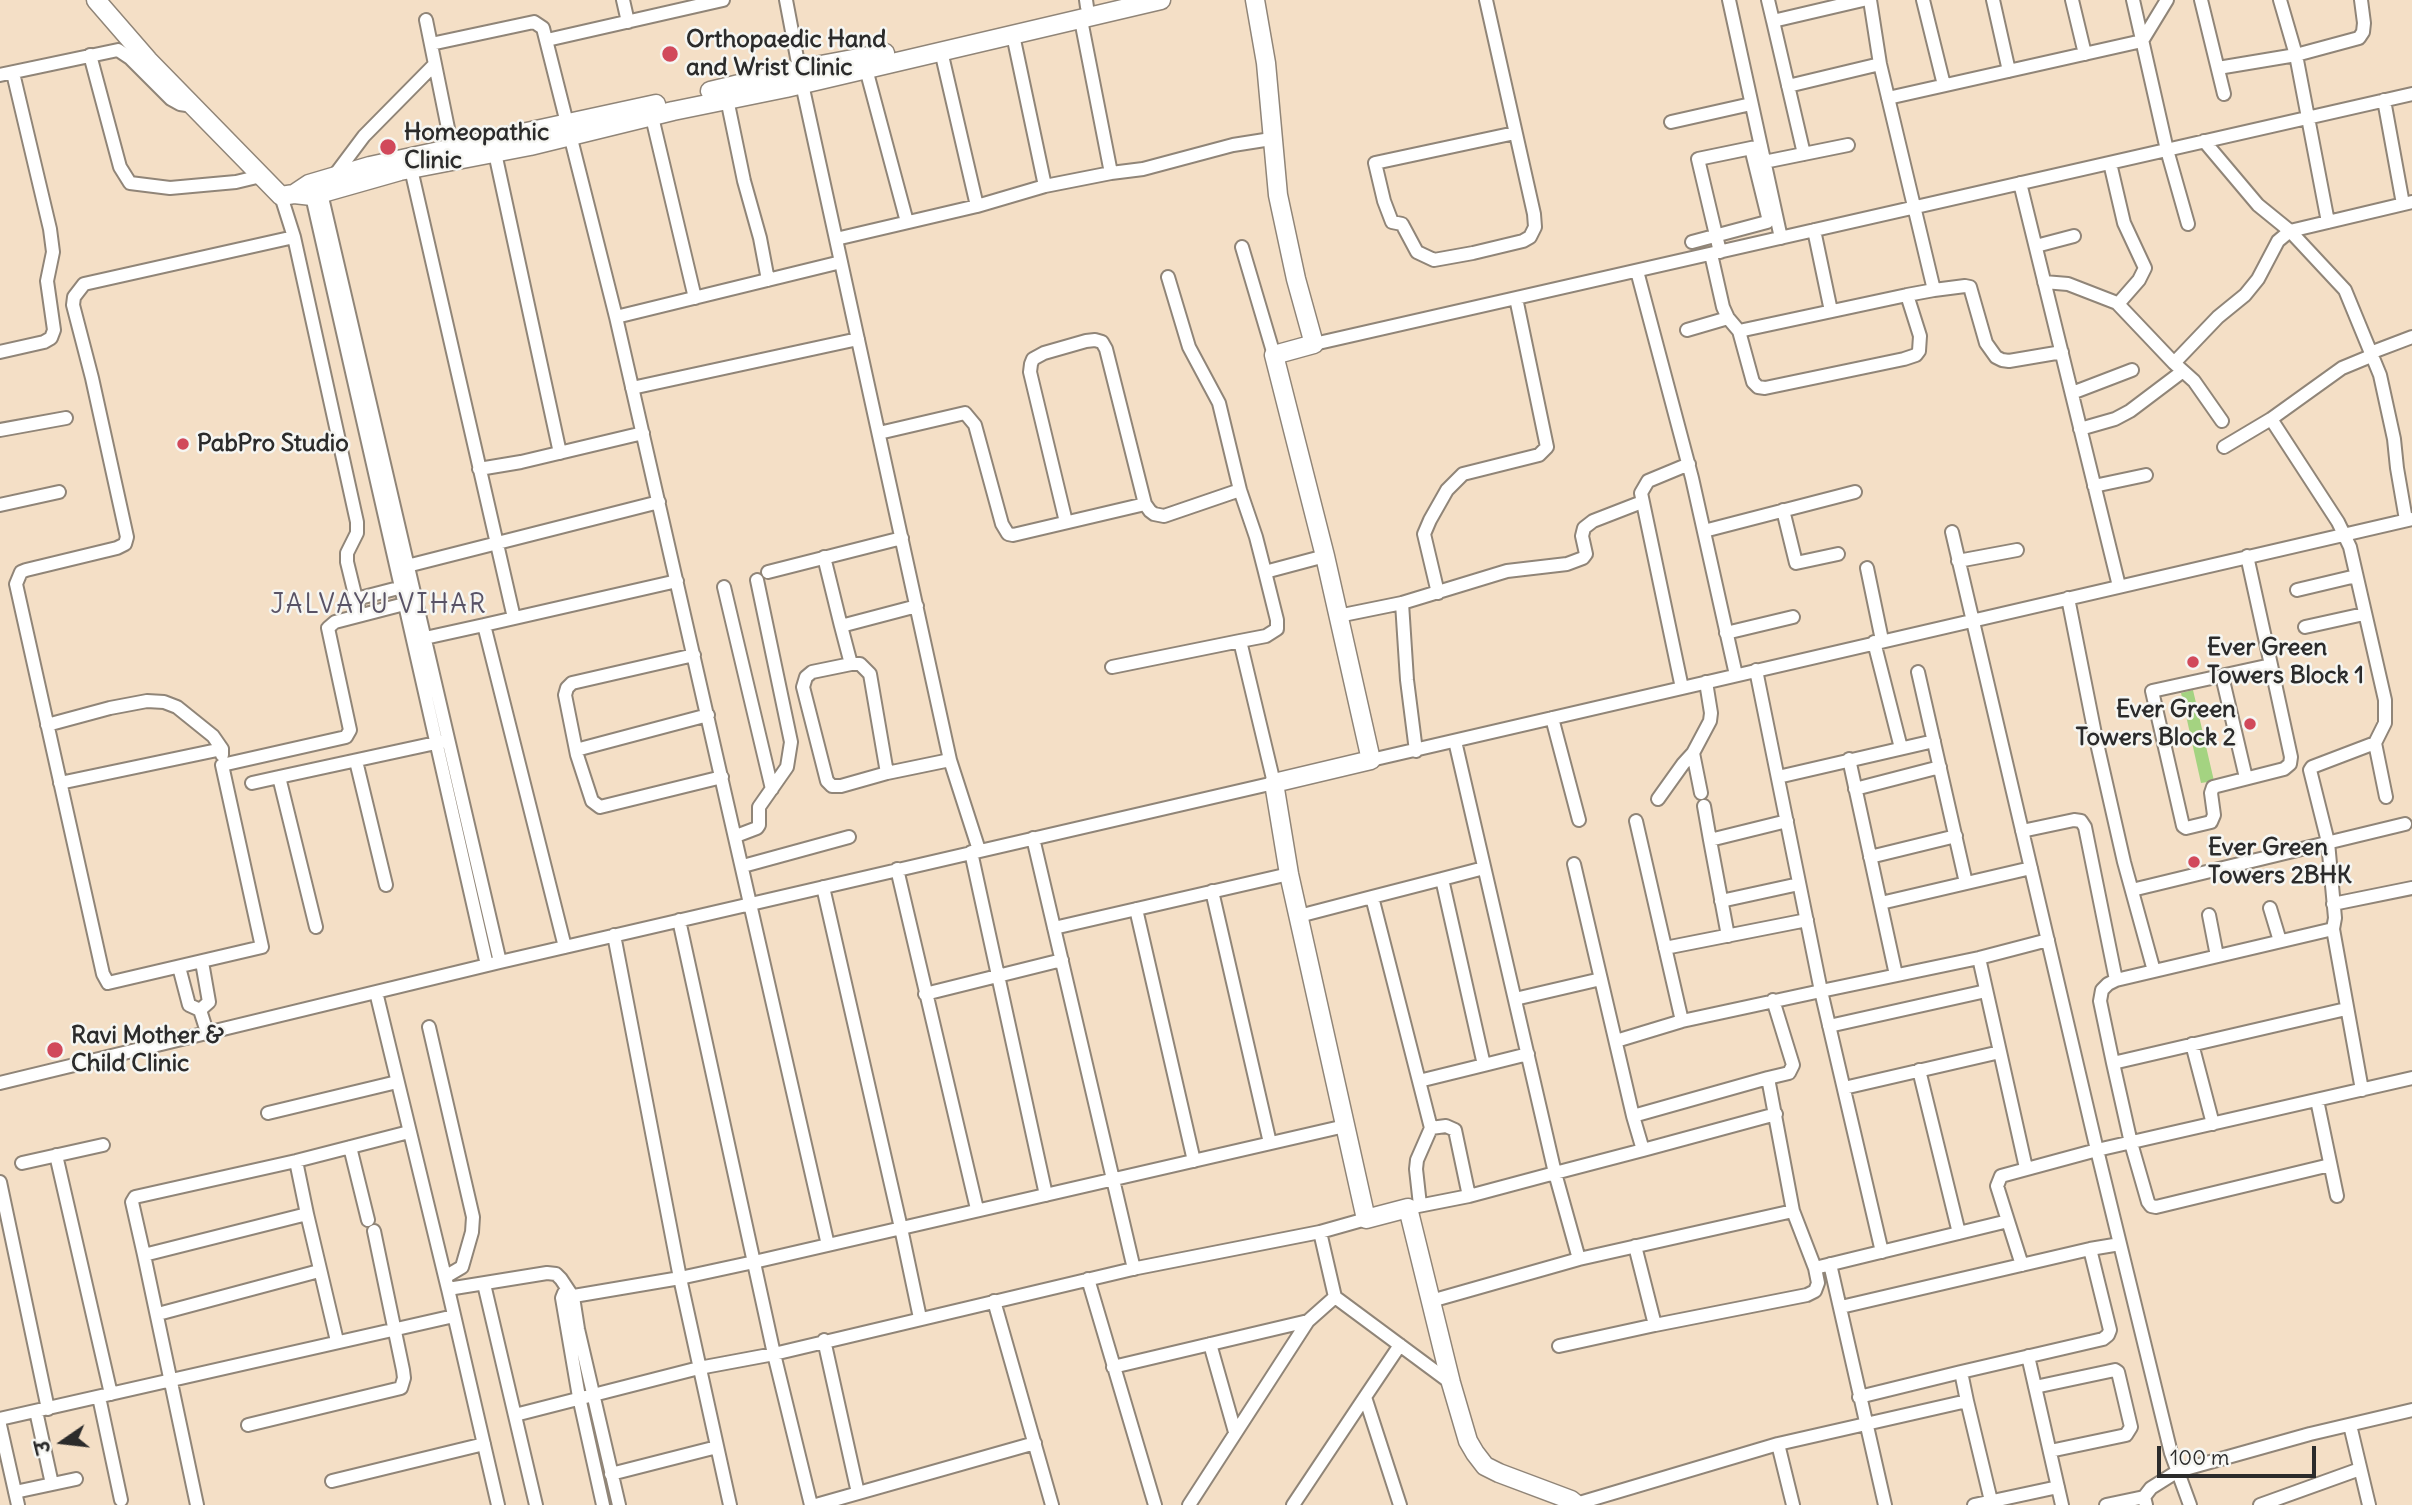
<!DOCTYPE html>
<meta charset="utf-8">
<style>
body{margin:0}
#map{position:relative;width:2412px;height:1505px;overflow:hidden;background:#f4dfc6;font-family:Delius,"Playpen Sans Deva",sans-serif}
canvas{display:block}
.north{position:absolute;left:28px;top:1407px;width:70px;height:70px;-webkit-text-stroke:5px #f6f6f2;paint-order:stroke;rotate:256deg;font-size:19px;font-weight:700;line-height:28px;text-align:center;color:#2b2b2b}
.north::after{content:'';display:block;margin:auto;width:24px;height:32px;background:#2b2b2b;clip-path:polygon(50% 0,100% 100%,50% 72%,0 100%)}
.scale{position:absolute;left:2157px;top:1446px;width:159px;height:32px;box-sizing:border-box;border:4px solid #2b2b2b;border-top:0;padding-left:9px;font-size:21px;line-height:24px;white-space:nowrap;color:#2b2b2b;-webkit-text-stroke:5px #f6f6f2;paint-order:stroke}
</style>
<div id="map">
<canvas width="2412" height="1505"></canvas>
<div class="north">उ</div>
<div class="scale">100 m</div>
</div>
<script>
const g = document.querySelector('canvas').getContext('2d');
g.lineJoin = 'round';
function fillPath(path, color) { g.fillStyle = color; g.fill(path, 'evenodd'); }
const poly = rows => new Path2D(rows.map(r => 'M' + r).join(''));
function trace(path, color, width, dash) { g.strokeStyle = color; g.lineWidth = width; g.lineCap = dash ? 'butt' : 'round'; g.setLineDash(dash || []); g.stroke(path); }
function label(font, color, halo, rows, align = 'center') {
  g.font = font + ' Delius,sans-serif'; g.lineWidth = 5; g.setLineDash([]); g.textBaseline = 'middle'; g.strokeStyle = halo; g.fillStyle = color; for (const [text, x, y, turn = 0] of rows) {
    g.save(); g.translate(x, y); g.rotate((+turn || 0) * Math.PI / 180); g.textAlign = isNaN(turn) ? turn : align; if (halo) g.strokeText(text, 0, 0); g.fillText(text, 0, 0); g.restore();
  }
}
const green = poly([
 [2193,690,2214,781,2201,783,2181,693]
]);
const street = poly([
 [623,0,628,22],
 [786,0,802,84,950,760,979,850],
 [1086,0,1087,7],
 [1486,0,1534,214,1535,227,1530,237,1523,241,1473,253,1434,260,1417,252,1402,224,1392,222,1384,201,1375,163,1515,133],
 [1729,0,1781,238],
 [1768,0,1773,21],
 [1923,0,1944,85],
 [1993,0,2009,71],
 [2072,0,2085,54],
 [2133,0,2167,150,2188,224],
 [2201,0,2224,94],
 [2280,0,2296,55,2328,222],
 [426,20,452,148],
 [547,40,723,0],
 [431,44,534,22,543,28,616,317,828,1245],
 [90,55,120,167,130,183,170,188,236,182,261,176],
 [2218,68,2296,55,2359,38,2363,32,2364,23,2361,0],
 [866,69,907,222],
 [0,75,118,50,130,58,171,99,180,104,193,106],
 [1788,86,1880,64],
 [1888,98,2142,41,2167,0],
 [727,99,744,181,760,238,768,280],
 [2384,100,2403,204],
 [652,117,695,298],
 [1671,122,1751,104],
 [2204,141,2258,205,2290,231,2345,290,2380,375,2394,439,2397,468,2406,520],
 [495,153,560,453],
 [1804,154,1773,21,1863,0],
 [1764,162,1848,145],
 [2110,163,2124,223,2145,268,2139,280,2118,304],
 [411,169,514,618],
 [1111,173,1143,169,1233,145,1271,139],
 [334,176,364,136,435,64],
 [2020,183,2119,586],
 [1045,186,1111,173,1081,20],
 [321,193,500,962],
 [281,196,294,237,357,522,357,533,347,553,347,562,360,615],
 [312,196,487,965],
 [977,206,1045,186,1013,35],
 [1814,230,1831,311],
 [294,237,84,284,74,297,73,305,92,378,127,537,125,544,117,548,26,570,21,572,16,584,103,974,108,983,262,947,222,765,346,737,350,730,328,628,335,622,416,601],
 [836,239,977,206,941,51],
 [1692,242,1767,222,1768,217,1751,148],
 [2036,246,2074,236],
 [1242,247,1274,355],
 [1720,252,1698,159,1761,146],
 [1711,254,1723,307,1728,318,1739,331,1753,382,1758,387,1765,388,1904,359,1916,355,1919,351,1920,336,1907,295,1934,290,1880,64,1870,0],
 [1637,271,1692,478,1736,675],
 [1168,277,1189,347,1219,403,1240,490,1256,537,1265,572],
 [2044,282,2068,284,2117,303,2174,363],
 [1934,290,1965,286,1970,287,1986,343,1996,357,2002,360,2009,361,2062,352],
 [616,317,841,262],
 [1687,330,1728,318],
 [1739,331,1907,295],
 [1314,344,2412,94],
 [0,352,44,342,51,338,54,330,47,281,53,252,50,229,13,73],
 [2370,353,2412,337],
 [632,388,858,339],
 [2072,393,2132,370],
 [2222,421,2194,381,2174,363,2218,317,2245,295,2258,279,2278,241,2290,231,2412,202],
 [2080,429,2115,419,2130,411,2183,371],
 [0,430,66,418],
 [879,433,965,413,975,425,1002,524,1008,534,1013,535,1145,504],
 [2224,447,2271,419],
 [479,469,521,462,643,433],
 [2094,486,2146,475],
 [0,505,59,492],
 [1783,510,1796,563,1838,554],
 [1066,522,1030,372,1031,364,1033,359,1044,353,1086,341,1095,340,1102,342,1106,349,1145,504,1150,511,1154,514,1164,516,1240,490],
 [1704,531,1855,492],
 [2247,556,2271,665,2152,691,2183,826,2186,828,2211,822,2214,815,2211,793,2213,787,2284,769,2290,764,2291,757,2271,665],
 [824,557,841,626],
 [1958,561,2017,550],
 [407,566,659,502],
 [1867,568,1882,640],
 [768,572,902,538],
 [724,587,772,789],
 [2297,590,2356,576],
 [1438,593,1424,534,1430,520,1447,490,1463,474,1539,455,1547,447,1516,298],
 [2068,598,2096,739,2124,862,2154,971],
 [356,599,410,585],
 [1402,603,1407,680,1416,751],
 [1338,616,1402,603,1507,571,1567,564,1583,558,1586,554,1582,536,1584,528,1593,521,1642,502],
 [484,625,677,581],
 [2305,627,2364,614],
 [1726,633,1793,617],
 [425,638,484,625,565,947],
 [1874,642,1901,748],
 [694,655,572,683,567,688,565,695,577,755,592,801,600,807,722,777],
 [851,664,841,626,917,606],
 [1112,667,1240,641],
 [1918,672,1966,883],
 [2222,676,2246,778],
 [1682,688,1641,493,1648,481,1689,464],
 [1552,718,1579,820],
 [47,725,110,708,147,701,164,702,177,707,213,736,222,749],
 [1455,741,1555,1173,1643,1150,1633,1116,1768,1078,1793,1211],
 [2375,743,2386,797],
 [576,750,708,715],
 [1693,753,1701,793],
 [1849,759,1896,975],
 [1371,760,2412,519],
 [356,761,386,885],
 [887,773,870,674,860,664,851,664,812,672,806,677,803,687,827,781,832,786,841,786,887,773,950,760],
 [1778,777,1934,741],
 [60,783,222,749,222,755],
 [252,783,279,777],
 [1855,789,1940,767],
 [1658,799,1683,764,1693,753,1710,721,1711,713,1706,682],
 [1704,806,1710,840],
 [1636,821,1682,1021,1821,991,1756,670],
 [2022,831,2074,820,2081,821,2085,827,2116,980],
 [736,836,757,828,759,825,759,807,787,767,791,742,757,580],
 [1033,838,1134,1269],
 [971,852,1046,1195],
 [1870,857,1956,836],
 [1574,864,1633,1116],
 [743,866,849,837],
 [897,869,977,1209],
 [1442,879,1484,868],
 [823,887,901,1228,920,1318],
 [2132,890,2405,824],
 [1212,891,1270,1143],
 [1721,901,1799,884],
 [1881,903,2031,868],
 [2333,904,2412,888],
 [2270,908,2280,941],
 [1136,909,1194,1161],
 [2209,915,2217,956],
 [1299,916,1372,897],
 [679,920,774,1354,811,1505],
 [316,927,279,777,445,741],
 [1054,928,1289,874],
 [2333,929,2335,918,2328,842,2310,770,2312,767,2375,743,2385,723,2385,700,2350,547,2338,522,2271,419,2342,368,2371,356],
 [614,935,680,1278,730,1505],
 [1728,936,1710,840,1787,821],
 [1665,948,1807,920],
 [1979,958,2026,1168],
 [179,967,189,1005,200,1010,207,1032],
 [376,992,448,1289,547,1273,556,1274,561,1279,573,1297,578,1329,619,1505],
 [925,994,1062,960],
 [1515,999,1601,979],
 [200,1010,209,1002,202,962],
 [1829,1026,1986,991],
 [429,1027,473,1217,472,1232,462,1267,445,1277],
 [1616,1041,1682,1021],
 [2192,1044,2213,1124],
 [2113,1063,2346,1009],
 [1919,1070,1959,1233],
 [1768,1078,1789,1073,1793,1065,1773,1000],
 [1419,1081,1484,1065],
 [0,1083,500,962,1274,783,1240,641,1266,636,1277,629,1277,620,1265,572,1325,556],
 [1844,1088,2000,1052],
 [2317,1100,2337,1196],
 [268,1113,397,1082],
 [350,1147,368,1220],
 [1643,1150,1776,1114],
 [56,1155,111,1394],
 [296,1161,307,1214],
 [22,1163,103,1145],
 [2330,1165,2156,1207,2151,1206,2148,1202,2131,1143,2113,1063,2100,1001,2102,990,2108,984,2116,980,2333,929,2362,1090],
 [0,1182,48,1409],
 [1469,1196,1455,1130,1446,1126,1431,1128,1372,897,1442,879,1484,1065,1528,1054],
 [1420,1205,1416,1169,1417,1160,1431,1128],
 [1408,1208,1469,1196,1555,1173,1579,1259,1431,1301],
 [1366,1219,1320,1232,1335,1297,1451,1383],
 [2008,1221,2022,1265],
 [2120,1244,2171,1453,2190,1505],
 [1882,1252,1821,991,1979,958,2048,940],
 [144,1255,132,1202,135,1197,296,1161,409,1132],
 [1579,1259,1793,1211,1815,1268,2008,1221,1997,1186,2001,1176,2097,1150,1952,532],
 [1830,1264,1885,1505],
 [1088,1279,1155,1505],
 [484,1284,536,1505],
 [448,1289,498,1505],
 [564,1293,562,1298,579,1397,603,1505],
 [562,1298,680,1278,754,1262,1345,1126],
 [994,1301,1052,1505],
 [1841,1307,2090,1249],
 [158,1314,319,1271],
 [1655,1325,1807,1295,1815,1291,1818,1283,1815,1268],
 [824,1340,858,1493],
 [1210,1344,1235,1432],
 [1400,1345,1365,1397,1400,1505],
 [1559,1346,1655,1325,1635,1246],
 [2028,1356,2062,1505],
 [1113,1367,1308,1321],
 [2035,1387,2115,1370,2118,1372,2131,1427,2126,1435,2050,1451],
 [99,1397,121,1500],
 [1859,1397,1961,1372],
 [1967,1401,1992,1505],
 [36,1411,52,1484],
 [515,1415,699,1368,774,1354,1137,1268,1320,1232],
 [0,1419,454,1316],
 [0,1425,18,1505],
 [248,1425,401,1388,404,1378,403,1370,374,1231],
 [2350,1425,2369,1505],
 [1778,1444,1793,1505],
 [611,1474,717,1447],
 [332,1481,484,1444],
 [15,1492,76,1479],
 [2144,1497,2151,1488,2178,1471,2310,1434,2412,1410],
 [1576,1504,1778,1444,1967,1401,1961,1372,2103,1339,2108,1335,2110,1330,2090,1249,2120,1244,2097,1150,2412,1078],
 [197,1505,144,1255,307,1214,337,1341],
 [816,1505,1035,1443],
 [1189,1505,1308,1321,1335,1297],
 [1293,1505,1365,1397],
 [1974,1505,2058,1487],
 [2106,1505,2144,1497,2146,1505],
 [2260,1505,2360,1469]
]);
const secondary = poly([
 [96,0,148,60,281,196,294,194,312,196,400,171,530,146,673,111,786,88,1161,0],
 [1255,0,1266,63,1278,195,1296,279,1314,344,1274,355,1325,556,1371,760,1274,783,1289,874,1366,1219,1408,1208,1451,1383,1468,1441,1475,1453,1485,1466,1499,1473,1571,1500,1577,1505],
 [710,91,810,67,885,53],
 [294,194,309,184,370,166,656,104]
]);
const markers = [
 [670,54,9,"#d1495b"],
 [388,147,9,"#d1495b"],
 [183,444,7,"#d1495b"],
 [2193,662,7,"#d1495b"],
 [2250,724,7,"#d1495b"],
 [2194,862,7,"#d1495b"],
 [55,1050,9,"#d1495b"]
];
const poiNames = [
 ["Orthopaedic Hand",686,40],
 ["and Wrist Clinic",686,68],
 ["Homeopathic",404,133],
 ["Clinic",404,161],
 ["PabPro Studio",197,444],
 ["Ever Green",2207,648],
 ["Towers Block 1",2207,676],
 ["Ever Green",2236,710,"right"],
 ["Towers Block 2",2236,738,"right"],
 ["Ever Green",2208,848],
 ["Towers 2BHK",2208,876],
 ["Ravi Mother &",71,1036],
 ["Child Clinic",71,1064]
];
const neighbourhoodNames = [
 ["JALVAYU VIHAR",379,606]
];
fillPath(green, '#a4d381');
trace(street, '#908578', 16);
trace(secondary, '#908578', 21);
trace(street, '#fff', 12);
trace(secondary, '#fff', 18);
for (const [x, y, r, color] of markers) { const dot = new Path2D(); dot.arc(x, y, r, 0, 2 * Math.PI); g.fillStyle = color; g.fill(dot); trace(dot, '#f6f6f2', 2.5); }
label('bold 24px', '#2b2b2b', '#f6f6f2', poiNames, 'left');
g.letterSpacing = '2px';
label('26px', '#595366', '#f6f6f2', neighbourhoodNames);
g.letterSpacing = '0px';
</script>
